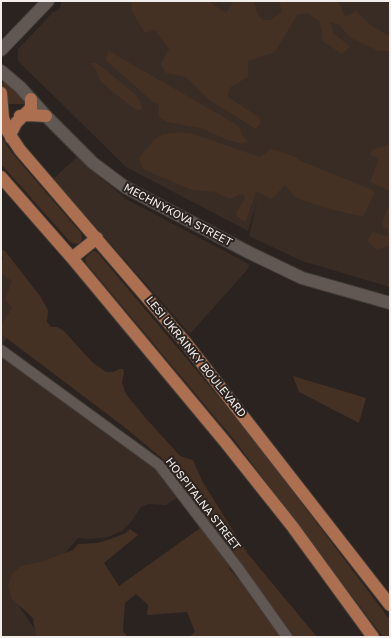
<!DOCTYPE html>
<style>
body{margin:0}
#map{position:relative;width:391px;height:638px;overflow:hidden;background:#2b231f;font-family:"Golos Text",sans-serif}
canvas{display:block}
.frame{position:absolute;inset:0;border:2px solid #f2edea;pointer-events:none}
</style>
<div id="map">
<canvas width="391" height="638"></canvas>
<div class="frame"></div>
</div>
<script>
const g = document.querySelector('canvas').getContext('2d');
g.lineJoin = 'round';
function fillPath(path, color) { g.fillStyle = color; g.fill(path, 'evenodd'); }
const poly = rows => new Path2D(rows.map(r => 'M' + r).join(''));
function trace(path, color, width, dash) { g.strokeStyle = color; g.lineWidth = width; g.lineCap = dash ? 'butt' : 'round'; g.setLineDash(dash || []); g.stroke(path); }
function label(font, color, halo, rows, align = 'center') {
  g.font = font + ' "Golos Text",sans-serif'; g.lineWidth = 4; g.setLineDash([]); g.textBaseline = 'middle'; g.strokeStyle = halo; g.fillStyle = color; for (const [text, x, y, turn = 0] of rows) {
    g.save(); g.translate(x, y); g.rotate((+turn || 0) * Math.PI / 180); g.textAlign = isNaN(turn) ? turn : align; if (halo) g.strokeText(text, 0, 0); g.fillText(text, 0, 0); g.restore();
  }
}
const built = poly([
 [63,1,390,1,390,287,302,261,249,236,257,202,248,231,126,167,18,61,18,49,53,12,59,10,61,6,60,4],
 [77,157,126,199,249,264,248,269,190,334,53,179],
 [1,273,10,279,37,306,10,333,1,347],
 [1,357,159,468,180,496,166,505,149,504,141,507,131,522,122,531,108,537,92,539,78,538,66,552,53,560,17,592,19,606,40,637,1,637]
]);
const green = poly([
 [132,1,208,1,226,13,234,1,253,1,258,15,263,20,270,20,282,12,279,1,321,1,325,3,327,1,335,1,340,4,345,17,356,11,370,25,390,36,390,51,378,51,351,38,339,25,330,22,334,34,350,46,342,54,321,40,322,30,319,21,307,13,297,15,275,52,248,61,248,77,232,86,228,91,228,97,259,117,261,123,256,129,209,100,186,77,166,73,161,64,169,49,155,30,145,33,131,10],
 [109,51,234,123,240,128,242,135,247,141,242,144,228,140,200,128,167,122,160,118,158,115,159,104,153,102,108,62,106,58],
 [91,63,95,63,102,67,135,94,140,101,142,108,140,110,136,110,109,89,99,79,97,72],
 [5,80,25,99,25,104,7,104,1,84],
 [180,132,194,134,260,157,271,149,279,151,296,157,301,161,375,191,363,217,326,208,299,199,294,196,285,185,272,199,256,191,246,221,243,221,237,216,236,212,245,199,245,195,241,194,230,199,215,192,192,190,143,169,139,158,154,140,163,134],
 [1,137,12,153,81,233,82,238,81,242,78,244,71,243,1,164],
 [390,144,390,191,370,182,378,161,377,158,370,155,372,150],
 [390,204,390,245,377,250,367,240,373,232,388,237,388,229,383,227,382,221],
 [2,250,5,251,40,296,48,310,47,322,51,327,57,327,64,331,92,362,106,372,113,372,120,369,123,369,124,372,122,383,126,394,143,415,180,456,193,460,202,481,248,554,317,637,292,637,184,488,170,465,123,426,1,334,1,326,12,308,5,299,12,281,1,274,1,263,3,259,1,252],
 [93,251,97,252,249,433,390,620,390,637,383,637,235,441,86,263,85,258],
 [293,376,366,398,359,423,299,392],
 [203,526,232,565,229,568,238,579,241,577,284,637,189,637,195,632,187,612,147,615,148,605,136,594,125,603,123,631,128,637,36,637,33,618,12,599,8,586,12,574,21,566,40,562,73,550,78,544,97,543,111,539,126,533,130,529,138,535,104,563,119,586]
]);
const street = poly([
 [1,350,159,465,238,568,287,637]
]);
const secondary = poly([
 [1,50,48,1],
 [1,71,20,87,46,116,93,163,125,187,248,252,302,278,390,303]
]);
const primary = poly([
 [1,93,3,118],
 [1,112,8,132,20,150,186,343,390,605],
 [20,116,28,115,46,116],
 [11,138,11,133,16,123,31,108,31,99],
 [1,177,72,258,226,443,292,526,373,637],
 [72,258,97,238]
]);
const streetNames = [
 ["MECHNYKOVA STREET",178,215,28],
 ["LESI UKRAINKY BOULEVARD",196,357,51],
 ["HOSPITALNA STREET",203,504,52]
];
fillPath(built, '#392c24');
fillPath(green, '#453024');
trace(street, '#443e3a', 12);
trace(secondary, '#443e3a', 14);
trace(primary, '#443e3a', 14);
trace(street, '#615853', 10);
trace(secondary, '#615853', 12);
trace(primary, '#ac7051', 12);
label('11px', '#f2edea', '#2b231f', streetNames);
</script>
